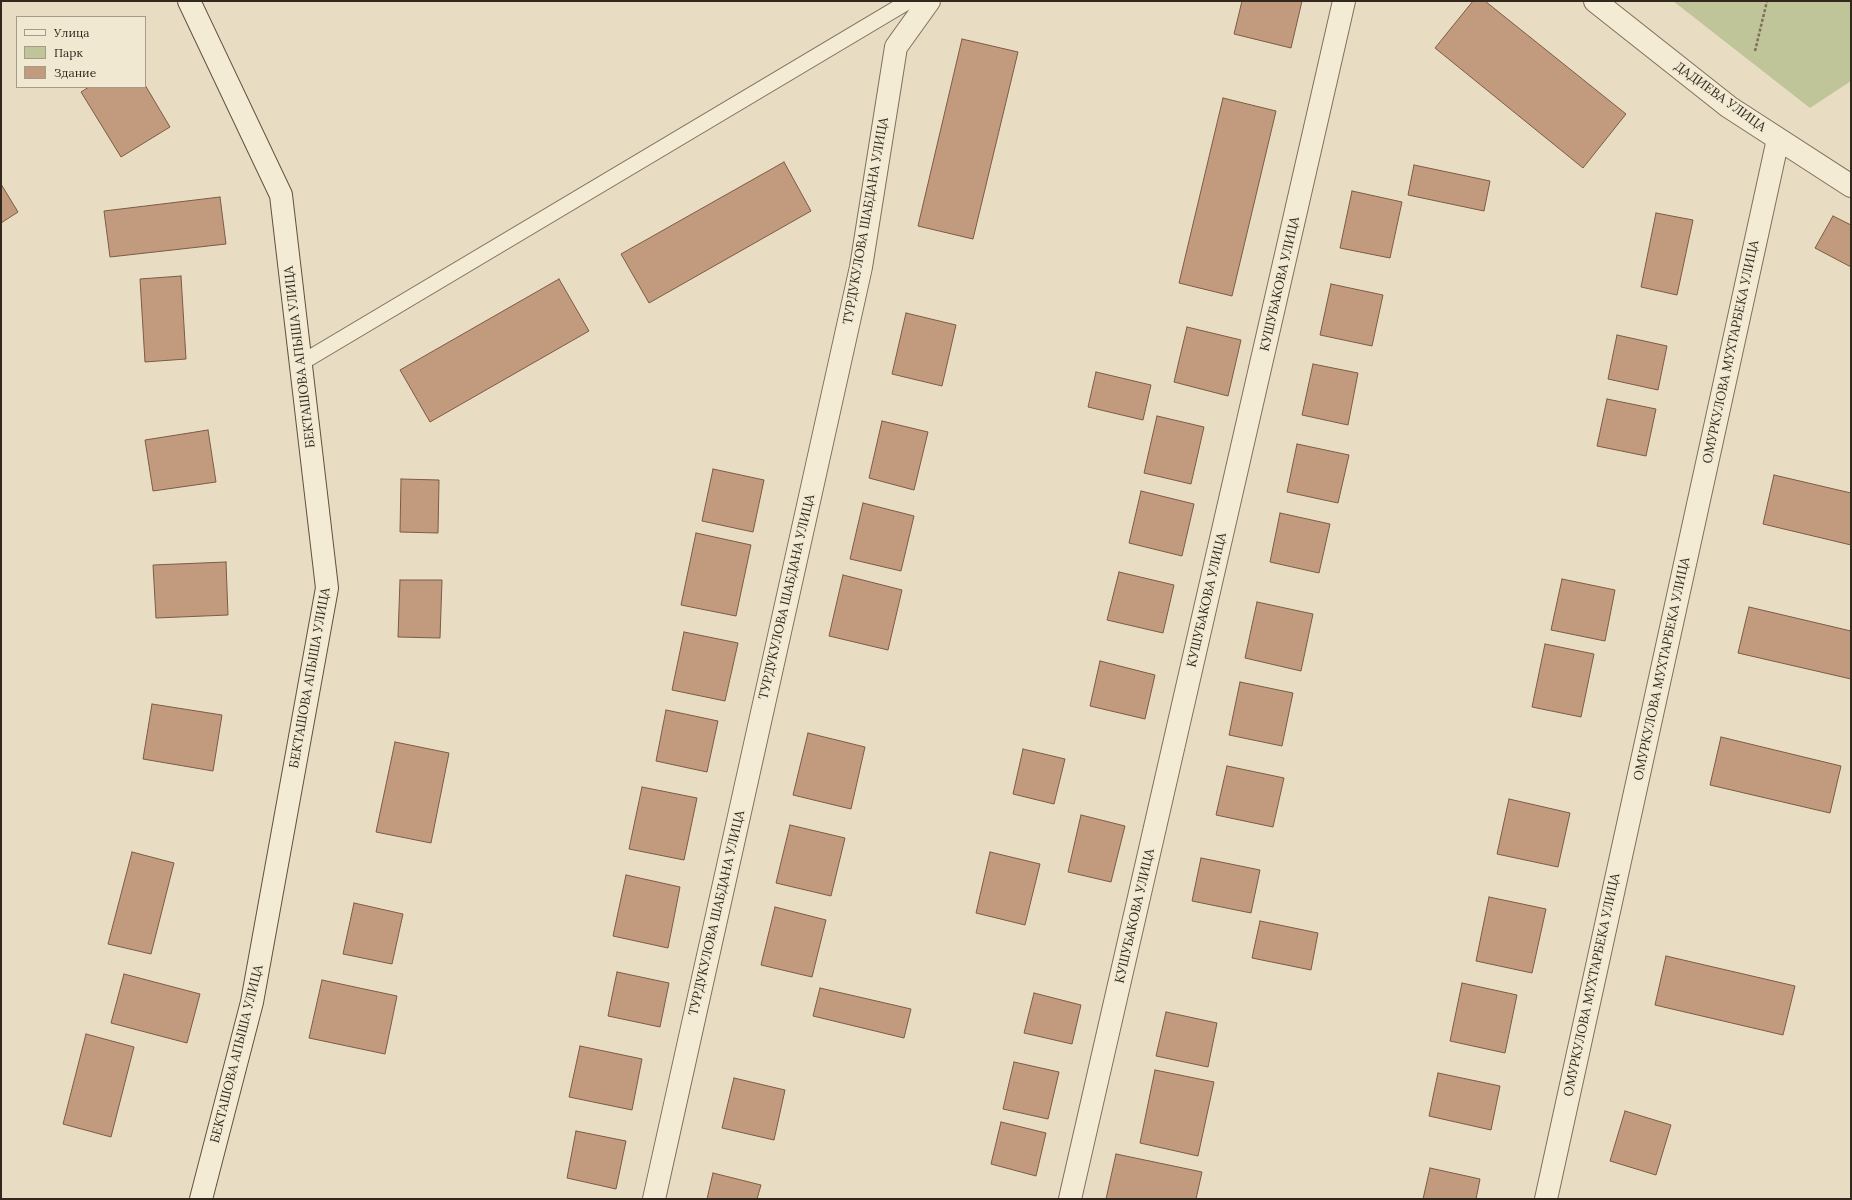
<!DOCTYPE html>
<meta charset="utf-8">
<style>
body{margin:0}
#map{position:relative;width:1852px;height:1200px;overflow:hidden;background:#e8ddc3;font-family:Lora,serif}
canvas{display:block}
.frame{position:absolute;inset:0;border:2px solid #32281e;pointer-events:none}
.legend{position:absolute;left:16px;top:16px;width:130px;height:72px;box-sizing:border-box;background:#f1e8d1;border:1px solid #a59b89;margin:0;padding:5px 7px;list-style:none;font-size:12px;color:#32281e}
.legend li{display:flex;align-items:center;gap:8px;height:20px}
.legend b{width:20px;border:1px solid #a59b89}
</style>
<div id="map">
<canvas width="1852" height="1200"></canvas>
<div class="frame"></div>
<ul class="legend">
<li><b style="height:5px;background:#f4ebd5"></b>Улица</li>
<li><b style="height:11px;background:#bfc598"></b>Парк</li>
<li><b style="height:11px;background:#c29a7d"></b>Здание</li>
</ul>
</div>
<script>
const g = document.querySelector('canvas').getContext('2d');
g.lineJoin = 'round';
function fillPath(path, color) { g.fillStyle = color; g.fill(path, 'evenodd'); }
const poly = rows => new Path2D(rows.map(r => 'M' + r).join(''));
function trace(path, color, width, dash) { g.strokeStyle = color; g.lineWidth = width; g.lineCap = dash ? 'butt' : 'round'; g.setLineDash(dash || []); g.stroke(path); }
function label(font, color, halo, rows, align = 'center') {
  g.font = font + ' Lora,serif'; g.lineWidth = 3; g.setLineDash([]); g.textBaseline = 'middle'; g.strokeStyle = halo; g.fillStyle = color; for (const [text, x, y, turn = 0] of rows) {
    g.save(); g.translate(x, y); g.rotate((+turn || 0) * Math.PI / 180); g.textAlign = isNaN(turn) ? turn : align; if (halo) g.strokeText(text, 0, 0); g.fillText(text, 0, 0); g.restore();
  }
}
const green = poly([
 [1673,1,1851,1,1851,81,1810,108]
]);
const building = poly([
 [1242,1,1302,1,1291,48,1234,34,1242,1],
 [1473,1,1485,1,1626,114,1583,168,1435,48,1473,1],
 [962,39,1018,52,973,239,918,226,962,39],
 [145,85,170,127,121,157,81,92,89,87,145,87,145,85],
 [1223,98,1276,111,1232,296,1179,283,1223,98],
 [784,162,811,211,649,303,621,254,784,162],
 [1414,165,1490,181,1484,211,1408,195,1414,165],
 [1,184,18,212,1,223,1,184],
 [1352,191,1402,202,1390,258,1340,248,1352,191],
 [220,197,226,244,110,257,104,211,220,197],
 [1656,213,1693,220,1677,295,1641,287,1656,213],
 [1833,216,1851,225,1851,267,1815,248,1833,216],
 [181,276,186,359,145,362,140,279,181,276],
 [559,279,589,331,430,422,400,370,559,279],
 [1331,284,1383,295,1372,346,1320,335,1331,284],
 [906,313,956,325,942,386,892,374,906,313],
 [1187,327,1241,340,1228,396,1174,382,1187,327],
 [1617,335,1667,346,1658,390,1608,379,1617,335],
 [1313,364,1358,373,1348,425,1302,415,1313,364],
 [1096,372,1151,385,1143,420,1088,407,1096,372],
 [1607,399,1656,409,1646,456,1597,446,1607,399],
 [1157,416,1204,427,1191,484,1144,473,1157,416],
 [882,421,928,432,914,490,869,478,882,421],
 [208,430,216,482,153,491,145,440,208,430],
 [1297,444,1349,455,1338,503,1287,492,1297,444],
 [713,469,764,480,753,532,702,521,713,469],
 [1774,475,1851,493,1851,545,1763,524,1774,475],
 [401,479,439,480,438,533,400,532,401,479],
 [1141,491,1194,504,1182,556,1129,543,1141,491],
 [863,503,914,516,901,571,850,559,863,503],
 [1280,513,1330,524,1319,573,1270,562,1280,513],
 [696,533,751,545,736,616,681,605,696,533],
 [226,562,228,615,156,618,153,565,226,562],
 [1119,572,1174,585,1163,633,1107,620,1119,572],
 [843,575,902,590,888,650,829,636,843,575],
 [1562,579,1615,590,1605,641,1551,630,1562,579],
 [400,580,442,580,440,638,398,637,400,580],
 [1257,602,1313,614,1301,671,1245,658,1257,602],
 [1749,607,1851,631,1851,679,1738,653,1749,607],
 [684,632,738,643,725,701,672,690,684,632],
 [1545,644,1594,654,1581,717,1532,707,1545,644],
 [1100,661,1155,675,1145,719,1090,706,1100,661],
 [1240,682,1293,693,1282,746,1229,735,1240,682],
 [152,704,222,715,213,771,143,759,152,704],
 [666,710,718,721,707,772,656,761,666,710],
 [808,733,865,747,851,809,793,795,808,733],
 [1721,737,1841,766,1830,813,1710,785,1721,737],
 [395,742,449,753,431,843,376,832,395,742],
 [1023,749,1065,759,1054,804,1013,794,1023,749],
 [1227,766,1284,778,1273,827,1216,815,1227,766],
 [642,787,697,798,684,860,629,849,642,787],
 [1509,799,1570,813,1558,867,1497,854,1509,799],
 [1081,815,1125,826,1111,882,1068,872,1081,815],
 [790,825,845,838,831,896,776,883,790,825],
 [132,852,174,863,151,954,108,944,132,852],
 [990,852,1040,864,1025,925,976,913,990,852],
 [1201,858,1260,870,1251,913,1192,901,1201,858],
 [626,875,680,887,668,948,613,936,626,875],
 [1489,897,1546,909,1532,973,1476,961,1489,897],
 [354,903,403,914,392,964,343,954,354,903],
 [775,907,826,920,812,977,761,965,775,907],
 [1260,921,1318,933,1311,970,1252,958,1260,921],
 [1666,956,1795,986,1783,1035,1655,1005,1666,956],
 [617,972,669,983,660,1027,608,1016,617,972],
 [124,974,200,994,187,1043,111,1023,124,974],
 [322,980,397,996,385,1054,309,1038,322,980],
 [1462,983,1517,995,1505,1053,1450,1041,1462,983],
 [820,988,911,1009,904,1038,813,1016,820,988],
 [1034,993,1081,1005,1072,1044,1024,1033,1034,993],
 [1166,1012,1217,1023,1208,1067,1156,1056,1166,1012],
 [86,1034,134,1047,111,1137,63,1124,86,1034],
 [580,1046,642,1059,632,1110,569,1097,580,1046],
 [1014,1062,1059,1072,1048,1119,1003,1109,1014,1062],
 [1155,1070,1214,1082,1198,1156,1140,1143,1155,1070],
 [1438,1073,1500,1086,1491,1130,1429,1116,1438,1073],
 [734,1078,785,1090,774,1140,722,1128,734,1078],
 [1625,1111,1671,1125,1656,1175,1610,1161,1625,1111],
 [1001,1122,1046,1133,1036,1176,991,1164,1001,1122],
 [576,1131,626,1141,616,1189,567,1178,576,1131],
 [1116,1154,1202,1172,1196,1199,1106,1199,1116,1154],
 [1430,1168,1480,1179,1476,1199,1423,1199,1430,1168],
 [713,1173,761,1185,757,1199,707,1199,713,1173]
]);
const path = poly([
 [1755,51,1767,1]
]);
const lane = poly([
 [301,363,909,1]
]);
const street = poly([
 [1595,1,1729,107,1851,186],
 [654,1199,861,267,896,47,929,1],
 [1070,1199,1344,1],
 [1546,1199,1778,139]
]);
const secondary = poly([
 [189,1,281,195,327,588,252,1002,201,1199]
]);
const streetNames = [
 ["ДАДИЕВА УЛИЦА",1720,97,36],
 ["ТУРДУКУЛОВА ШАБДАНА УЛИЦА",866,221,-80],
 ["КУШУБАКОВА УЛИЦА",1280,284,-77],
 ["ОМУРКУЛОВА МУХТАРБЕКА УЛИЦА",1731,352,-78],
 ["БЕКТАШОВА АПЫША УЛИЦА",300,357,-97],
 ["ТУРДУКУЛОВА ШАБДАНА УЛИЦА",787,597,-77],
 ["КУШУБАКОВА УЛИЦА",1207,600,-77],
 ["ОМУРКУЛОВА МУХТАРБЕКА УЛИЦА",1662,669,-78],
 ["БЕКТАШОВА АПЫША УЛИЦА",310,678,-80],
 ["ТУРДУКУЛОВА ШАБДАНА УЛИЦА",717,913,-77],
 ["КУШУБАКОВА УЛИЦА",1135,916,-77],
 ["ОМУРКУЛОВА МУХТАРБЕКА УЛИЦА",1592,985,-78],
 ["БЕКТАШОВА АПЫША УЛИЦА",237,1054,-76]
];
fillPath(green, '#bfc598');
fillPath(building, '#c29a7d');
trace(building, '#7c5b44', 1);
trace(lane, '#806f5c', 17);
trace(street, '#806f5c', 24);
trace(secondary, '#62513f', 24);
trace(path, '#806f5c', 2.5, [3, 2]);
trace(lane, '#f4ebd5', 15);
trace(street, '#f4ebd5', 22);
trace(secondary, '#f4ebd5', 22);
label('13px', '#32281e', '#f1e8d1', streetNames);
</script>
